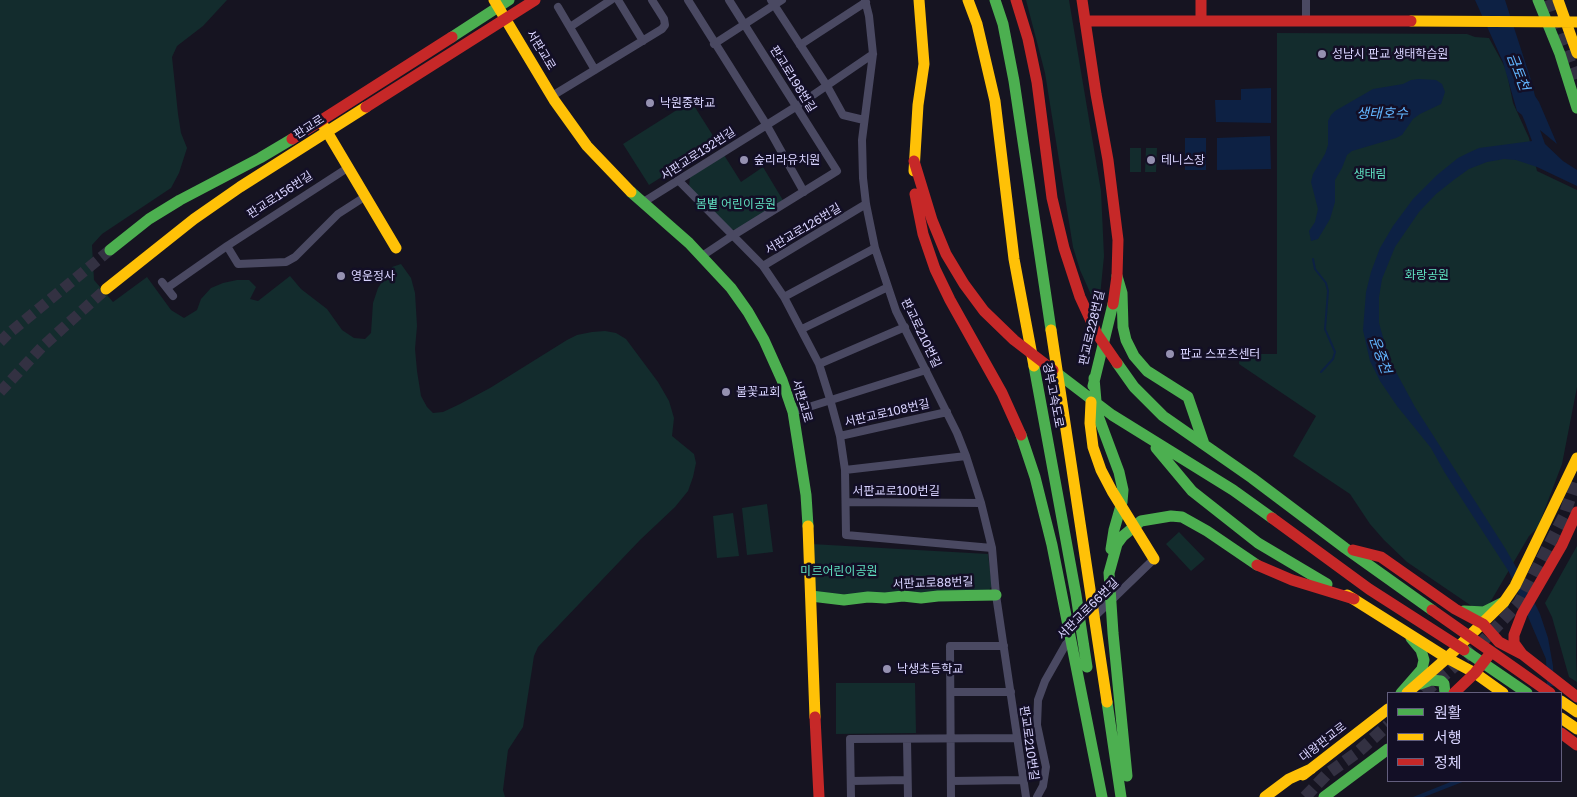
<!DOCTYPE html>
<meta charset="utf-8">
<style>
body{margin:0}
#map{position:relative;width:1577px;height:797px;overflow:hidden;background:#161421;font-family:"Golos Text","Noto Sans KR",sans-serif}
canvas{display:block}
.legend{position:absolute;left:1387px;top:692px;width:175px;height:90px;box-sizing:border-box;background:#130f26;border:1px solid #625e7d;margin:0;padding:6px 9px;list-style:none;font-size:15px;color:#d9d4ff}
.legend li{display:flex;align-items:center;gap:10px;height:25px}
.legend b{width:25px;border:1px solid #625e7d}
</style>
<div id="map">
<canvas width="1577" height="797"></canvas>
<ul class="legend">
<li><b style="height:6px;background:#4caf50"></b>원활</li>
<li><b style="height:6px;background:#ffc107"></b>서행</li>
<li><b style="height:6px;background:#c62828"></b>정체</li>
</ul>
</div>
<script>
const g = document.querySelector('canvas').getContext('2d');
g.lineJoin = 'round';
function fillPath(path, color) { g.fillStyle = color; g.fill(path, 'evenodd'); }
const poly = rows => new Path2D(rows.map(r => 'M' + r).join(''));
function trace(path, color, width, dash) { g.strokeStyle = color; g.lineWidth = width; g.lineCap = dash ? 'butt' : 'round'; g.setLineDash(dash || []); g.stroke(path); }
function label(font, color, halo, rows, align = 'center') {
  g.font = font + ' "Golos Text","Noto Sans KR",sans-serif'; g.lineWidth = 5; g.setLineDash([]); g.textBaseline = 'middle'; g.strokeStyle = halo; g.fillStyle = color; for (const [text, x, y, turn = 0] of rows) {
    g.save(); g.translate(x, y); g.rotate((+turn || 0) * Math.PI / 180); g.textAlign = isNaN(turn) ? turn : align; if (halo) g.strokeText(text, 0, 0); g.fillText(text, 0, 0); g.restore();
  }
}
const green = poly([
 [0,0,227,0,203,26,177,46,172,57,178,114,181,133,187,148,179,173,171,188,102,234,92,245,94,280,113,302,147,277,171,310,184,318,197,310,201,299,211,288,223,283,237,280,249,280,256,287,250,299,258,301,290,276,301,289,327,309,342,330,354,338,365,339,371,333,373,303,378,288,392,267,401,264,411,278,415,293,417,326,415,349,417,371,421,396,427,407,433,413,443,412,460,404,490,388,567,340,577,335,592,332,605,331,616,333,626,339,658,382,669,401,674,418,672,436,694,454,696,463,693,477,688,491,675,507,640,540,538,647,534,656,523,727,508,750,503,790,505,797,0,797],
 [1026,0,1069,0,1101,191,1104,256,1098,316,1096,312,1097,308,1080,270,1073,247,1045,73],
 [1277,33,1467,34,1475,37,1489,38,1506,69,1513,103,1529,138,1537,171,1577,190,1577,387,1562,464,1538,527,1529,536,1488,606,1476,609,1407,562,1384,540,1370,524,1350,494,1293,456,1316,416,1239,364,1240,354,1277,354],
 [691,101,717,142,649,185,623,144],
 [1130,148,1141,148,1141,172,1130,172],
 [1146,148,1157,148,1156,172,1145,172],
 [724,155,741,182,763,167,784,202,739,229,731,230,689,187,690,177],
 [767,504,773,552,747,555,742,508],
 [733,513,739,556,717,558,713,516],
 [1179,532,1205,559,1191,571,1166,544],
 [811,544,988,554,992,586,987,593,822,597,814,590],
 [1577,546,1576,656,1577,682,1569,677,1552,617,1545,603],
 [836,683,915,683,916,733,836,734]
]);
const water = poly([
 [1475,0,1505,0,1531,80,1535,96,1539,102,1557,144,1540,130,1545,144,1563,161,1577,170,1577,186,1537,167,1516,160,1504,159,1487,162,1469,169,1455,179,1436,194,1419,212,1395,247,1382,279,1379,297,1379,323,1389,359,1415,407,1505,548,1524,581,1540,614,1548,638,1553,666,1554,686,1547,686,1546,659,1509,572,1445,473,1431,448,1397,406,1380,381,1370,361,1363,330,1366,292,1371,272,1380,248,1393,226,1413,199,1437,175,1458,158,1468,153,1479,148,1532,141,1525,122,1522,115,1517,111,1503,62],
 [1419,79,1436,80,1442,84,1445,92,1441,104,1420,114,1413,119,1402,135,1396,138,1352,151,1347,155,1342,168,1335,180,1335,202,1330,219,1318,239,1311,241,1309,231,1315,222,1318,209,1311,182,1313,174,1325,154,1328,145,1328,121,1331,115,1335,111,1373,89,1403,84,1411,80],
 [1271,88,1271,123,1216,122,1215,100,1241,100,1241,89],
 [1270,136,1271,169,1217,170,1217,138],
 [1185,138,1206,138,1206,170,1185,170],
 [1453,781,1465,781,1424,797,1413,797]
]);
const stream = poly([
 [1313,259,1315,269,1326,283,1328,291,1325,329,1335,352,1333,359,1321,372]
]);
const secondaryTunnel = poly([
 [0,342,8,334,110,250],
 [0,392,42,347,106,289]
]);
const primaryTunnel = poly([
 [1548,0,1577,82],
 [1424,693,1484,640,1519,603,1564,516,1577,477],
 [1305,797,1326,775,1359,751,1388,725]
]);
const street = poly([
 [618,0,643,41],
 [688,0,766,124,804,192],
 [771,0,827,86,843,115,864,120],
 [865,0,869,16,873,54,862,140,863,178,866,204,875,248,896,311,957,433,966,456,981,503,992,548,996,595,1026,797],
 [558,7,595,70],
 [1306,21,1306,0],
 [570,27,611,0],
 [714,44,782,0],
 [800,45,866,2],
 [552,96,662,29,665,25,664,19,652,0],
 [349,167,227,246,238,264,286,262,295,257,338,214,366,196],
 [679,181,763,266,784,297,819,364,830,399,840,436,845,470,846,535,992,548],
 [642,203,797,106,873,54],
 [702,256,732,236,837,171,729,0],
 [763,266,866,204],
 [162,282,173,296],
 [167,288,227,246],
 [784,297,875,248],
 [802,329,888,287],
 [819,364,905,327],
 [793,412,926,370],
 [840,436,947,412],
 [845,470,966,456],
 [846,502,981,503],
 [1094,617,1154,559],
 [951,692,1011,692],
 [907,740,908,797],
 [851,781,907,780],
 [951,781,1023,780],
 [851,797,850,739,1017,738],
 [951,797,950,646,1004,646],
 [1037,797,1043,786,1046,767,1037,725,1038,700,1045,681,1066,644,1070,640]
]);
const fast = poly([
 [995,0,1003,24,1014,81,1051,330],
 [1538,0,1560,54,1577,108],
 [452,37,509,0],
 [631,192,689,243,731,288,748,312,764,340,782,380,793,412,806,495,808,526],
 [110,250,149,219,180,200,260,158,292,139],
 [1117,276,1122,293,1123,327,1126,340,1134,356,1147,371,1188,397,1204,444],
 [1117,363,1134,387,1163,416,1252,478,1345,548,1432,610],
 [1034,366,1076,595,1087,667],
 [1053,370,1112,415,1233,490,1272,518],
 [1094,378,1097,413,1119,472,1123,490,1122,502,1114,530,1111,549],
 [1093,386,1113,304],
 [1021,435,1035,477,1052,545,1102,797],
 [1156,448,1192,491,1258,543,1327,584],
 [811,596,844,600,868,597,885,598,903,596,921,598,938,596,996,595],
 [1464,611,1484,612,1504,602],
 [1464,650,1527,693],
 [1420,684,1431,680,1441,681,1444,684,1445,693],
 [1401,693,1422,669,1424,660,1421,650,1411,638],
 [1107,702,1121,797],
 [1127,776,1113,633,1109,573,1117,544,1123,536,1141,521,1171,516,1182,517,1207,531,1257,565],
 [1324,797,1388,749]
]);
const slow = poly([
 [494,0,554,100,587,146,631,192],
 [968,0,977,24,995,101,1014,259,1034,366],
 [1558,0,1577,53],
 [1411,21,1577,22],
 [323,125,396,248],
 [914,171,918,105,924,64,919,0],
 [106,289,194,219,240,187,366,107],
 [1051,330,1107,702],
 [1091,402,1090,423,1093,447,1101,470,1112,491,1154,559],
 [808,526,815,717],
 [1347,595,1447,658],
 [1447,658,1475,673,1503,693],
 [1407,693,1447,658,1504,602,1515,586,1577,458],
 [1561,701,1577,712],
 [1561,718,1577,729],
 [1303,775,1388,709],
 [1265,797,1289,779,1311,769]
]);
const jam = poly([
 [1016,0,1028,39,1037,82,1052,198,1064,248,1080,297,1097,334,1117,363],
 [1082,0,1096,94,1108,160,1118,240,1117,276,1113,304],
 [1201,0,1201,21],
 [1085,21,1411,21],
 [366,107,535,0],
 [292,139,452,37],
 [914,161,932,220,946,254,964,284,984,311,1014,340,1053,370],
 [915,194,923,234,935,269,950,300,1002,393,1021,435],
 [1272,518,1369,589,1464,650],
 [1353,550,1381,557,1455,609,1483,624],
 [1257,565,1292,580,1354,599],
 [1432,610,1550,693],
 [1483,624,1499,642,1522,654,1577,697],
 [1522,654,1514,643,1514,635,1522,614,1562,545,1577,512],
 [1454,693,1475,673,1489,655],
 [815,717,819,797],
 [1561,733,1577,745]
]);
const markers = [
 [1322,54,5,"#9591b1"],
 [650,103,5,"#9591b1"],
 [744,160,5,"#9591b1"],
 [1151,160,5,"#9591b1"],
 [341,276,5,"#9591b1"],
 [1170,354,5,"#9591b1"],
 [726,392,5,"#9591b1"],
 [887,669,5,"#9591b1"]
];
const streetNames = [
 ["서판교로",541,50,59],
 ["판교로198번길",793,79,58],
 ["판교로",309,127,-33],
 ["서판교로132번길",698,154,-33],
 ["판교로156번길",280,195,-33],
 ["서판교로126번길",803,229,-31],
 ["판교로228번길",1092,328,-77],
 ["판교로210번길",921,333,64],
 ["경부고속도로",1053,395,79],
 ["서판교로",802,401,73],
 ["서판교로108번길",887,413,-13],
 ["서판교로100번길",896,491],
 ["서판교로88번길",933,583,-2],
 ["서판교로66번길",1088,609,-45],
 ["대왕판교로",1323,742,-38],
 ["판교로210번길",1029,743,82]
];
const poiNames = [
 ["성남시 판교 생태학습원",1332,54],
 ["낙원중학교",660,103],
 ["숲리라유치원",754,160],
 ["테니스장",1161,160],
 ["영운정사",351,276],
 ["판교 스포츠센터",1180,354],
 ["불꽃교회",736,392],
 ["낙생초등학교",897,669]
];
const parkNames = [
 ["생태림",1370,174],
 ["봄볕 어린이공원",736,204],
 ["화랑공원",1427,275],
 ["미르어린이공원",839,571]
];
const waterNames = [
 ["금토천",1518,72,69],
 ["생태호수",1382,114],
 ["운중천",1380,355,70]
];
fillPath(green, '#132c2d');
fillPath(water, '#0d2144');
trace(stream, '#0d2144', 2);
trace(secondaryTunnel, '#333142', 11, [11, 5.5]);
trace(primaryTunnel, '#333142', 12, [12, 6]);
trace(street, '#4a4962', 8);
trace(fast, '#4caf50', 11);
trace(slow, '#ffc107', 11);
trace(jam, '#c62828', 11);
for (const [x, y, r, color] of markers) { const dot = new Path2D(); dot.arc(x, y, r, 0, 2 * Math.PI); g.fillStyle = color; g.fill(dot); trace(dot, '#130f26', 2); }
label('12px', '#d9d4ff', '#130f26', streetNames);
label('12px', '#d9d4ff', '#130f26', poiNames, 'left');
label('12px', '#5fe0c0', '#130f26', parkNames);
label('italic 14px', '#62b6ff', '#130f26', waterNames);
</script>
